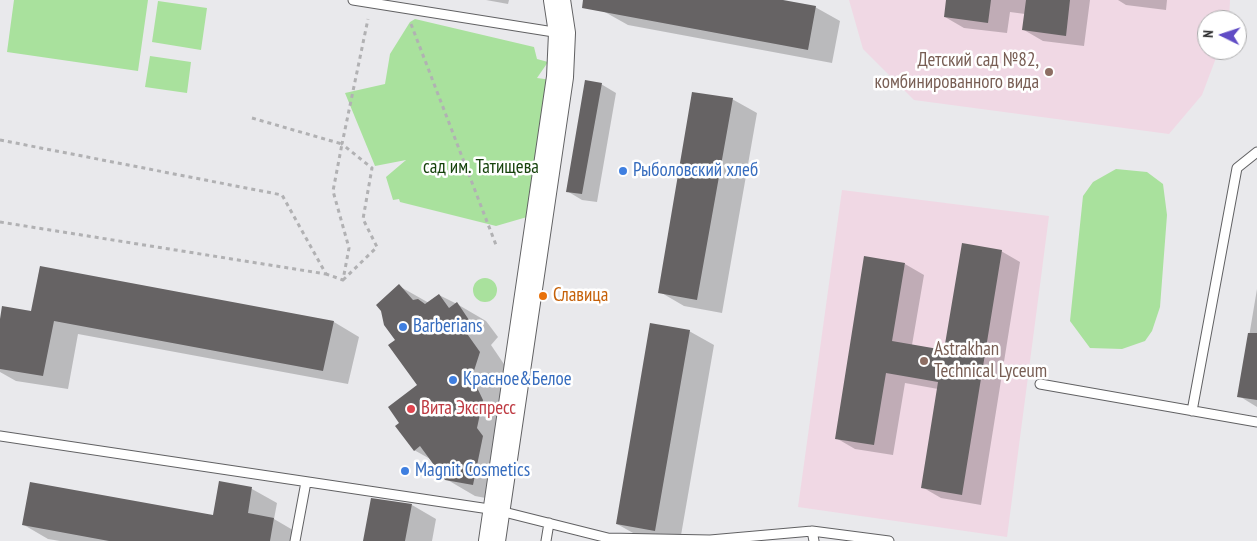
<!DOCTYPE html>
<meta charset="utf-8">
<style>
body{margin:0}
#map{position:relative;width:1257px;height:541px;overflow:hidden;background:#e9e9ec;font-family:"PT Sans Narrow",sans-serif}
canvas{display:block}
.north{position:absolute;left:1197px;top:10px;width:50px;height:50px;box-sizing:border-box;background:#fff;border:1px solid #ababac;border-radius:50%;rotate:274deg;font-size:14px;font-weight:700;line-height:20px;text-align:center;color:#2e2e2f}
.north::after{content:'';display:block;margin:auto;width:18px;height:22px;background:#604cc5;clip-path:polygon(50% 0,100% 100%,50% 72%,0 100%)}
</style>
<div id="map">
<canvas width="1257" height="541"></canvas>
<div class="north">N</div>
</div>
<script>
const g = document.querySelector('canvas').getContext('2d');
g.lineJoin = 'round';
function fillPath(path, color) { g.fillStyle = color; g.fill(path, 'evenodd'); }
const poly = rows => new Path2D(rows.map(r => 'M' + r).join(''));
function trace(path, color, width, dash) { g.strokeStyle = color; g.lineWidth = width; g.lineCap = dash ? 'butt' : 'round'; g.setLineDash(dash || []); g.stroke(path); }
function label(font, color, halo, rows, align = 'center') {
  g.font = font + ' "PT Sans Narrow",sans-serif'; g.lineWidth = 5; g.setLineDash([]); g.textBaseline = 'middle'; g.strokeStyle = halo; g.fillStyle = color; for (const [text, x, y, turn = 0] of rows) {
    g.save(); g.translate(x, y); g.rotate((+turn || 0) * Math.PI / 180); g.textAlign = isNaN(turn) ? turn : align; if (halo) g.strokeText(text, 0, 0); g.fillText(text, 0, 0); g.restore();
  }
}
const education = poly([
 [849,0,1230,0,1229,20,1207,20,1207,50,1219,50,1202,95,1169,134,914,100,863,49],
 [842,190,1049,216,1007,537,798,507]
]);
const green = poly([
 [14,0,148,0,138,71,7,52],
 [158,1,207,8,201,50,152,42],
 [415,19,534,47,537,59,548,62,537,78,552,80,527,217,496,226,400,202,399,199,393,200,386,177,406,160,375,166,345,93,385,84,390,54,410,22],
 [150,56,191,62,187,93,145,87],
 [1116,169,1147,172,1163,184,1167,215,1160,307,1152,331,1145,341,1122,349,1090,348,1070,321,1083,196,1093,182],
 '473 290a12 12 0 1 1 24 0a12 12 0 1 1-24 0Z'
]);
const shadow = poly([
 [486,0,509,0,508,4],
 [605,0,776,0,815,7,840,21,832,63,628,25,603,11],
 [947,0,1090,0,1084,46,1043,41,1024,30,1025,14,1010,12,1007,33,964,28,945,17],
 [1118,0,1167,0,1166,10,1126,5],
 [601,84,616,93,597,202,582,200,567,191],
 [732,99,757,113,722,313,684,306,660,292],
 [1001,251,1020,262,981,505,941,498,922,487,938,389,905,383,893,455,855,449,836,438,905,264,924,275,912,345,945,351],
 [40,267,334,322,359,337,348,384,78,334,68,389,16,381,0,372,0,325,32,313],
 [399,286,429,303,439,295,457,304,486,321,498,337,491,345,508,370,502,501,475,496,446,479,432,460,414,450,401,423,418,385,397,340],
 [1257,289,1257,407,1239,396],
 [689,331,714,345,680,541,642,538,617,524],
 [220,483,252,489,277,503,274,519,298,533,297,541,60,541,48,539,24,525,214,516],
 [412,505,436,519,432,541,365,541]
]);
const building = poly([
 [583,0,783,0,816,6,808,50,582,8],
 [946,0,991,0,988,23,944,17],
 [1026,0,1070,0,1066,36,1022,30],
 [585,80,602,83,582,194,566,192],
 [692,92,733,98,697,300,658,293],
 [962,243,1002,250,962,495,921,488,938,382,886,373,874,445,835,439,864,256,905,263,892,341,944,350],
 [40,266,334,321,323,371,54,321,43,376,0,369,0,319,2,306,31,311],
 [399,284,413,300,418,299,425,304,439,294,449,308,457,302,469,320,463,328,480,352,472,377,483,400,477,428,483,436,473,485,445,480,420,446,414,451,395,426,399,423,388,407,417,385,388,345,395,340,384,325,381,311,376,305],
 [650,323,690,330,655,531,616,524],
 [1248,333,1257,333,1257,400,1237,397],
 [219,481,252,487,248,513,274,518,270,541,109,541,22,525,30,482,213,515],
 [371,498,412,504,405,541,363,541]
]);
const path = poly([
 [411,24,496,245],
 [252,118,342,144,333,191,349,248,343,280,326,274],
 [0,140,282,195,326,274,0,222],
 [343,280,377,247,363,219,372,168,342,144,368,19]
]);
const lane = poly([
 [353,0,560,33],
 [1040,384,1257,422],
 [1192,411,1237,168,1257,152],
 [0,436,496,510,608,538,710,540,812,531],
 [295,541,306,482],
 [546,541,549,523],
 [814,541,812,531,889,541]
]);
const secondary = poly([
 [492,541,560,77,562,33,557,0]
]);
const markers = [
 [1049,72,5,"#8d6e63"],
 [623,171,5,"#3f7fe0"],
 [543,296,5,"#e8710a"],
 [403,327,5,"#3f7fe0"],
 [924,361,5,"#8d6e63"],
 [453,380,5,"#3f7fe0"],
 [411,409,5,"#e0444e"],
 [405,471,5,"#3f7fe0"]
];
const educationNames = [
 ["Детский сад №82,",1039,61],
 ["комбинированного вида",1039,83],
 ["Astrakhan",934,350,"left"],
 ["Technical Lyceum",934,372,"left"]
];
const parkNames = [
 ["сад им. Татищева",481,168]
];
const shopNames = [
 ["Рыболовский хлеб",633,171],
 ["Barberians",413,327],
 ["Красное&Белое",463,380],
 ["Magnit Cosmetics",415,471]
];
const foodNames = [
 ["Славица",553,296]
];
const healthNames = [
 ["Вита Экспресс",421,409]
];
fillPath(education, '#f0d8e4');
fillPath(green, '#a9e19d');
fillPath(shadow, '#0003');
fillPath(building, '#666364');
trace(lane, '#616163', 11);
trace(secondary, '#616163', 28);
trace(path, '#b1b1b3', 3, [4, 4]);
trace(lane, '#fff', 9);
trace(secondary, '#fff', 26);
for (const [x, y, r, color] of markers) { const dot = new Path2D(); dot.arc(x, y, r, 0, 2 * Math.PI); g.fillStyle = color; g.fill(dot); trace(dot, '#fff', 2); }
label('19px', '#785e54', '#fff', educationNames, 'right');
label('19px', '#16420c', '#fff', parkNames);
label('19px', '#366cbe', '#fff', shopNames, 'left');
label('19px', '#c56008', '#fff', foodNames, 'left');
label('19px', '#be3a42', '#fff', healthNames, 'left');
</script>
